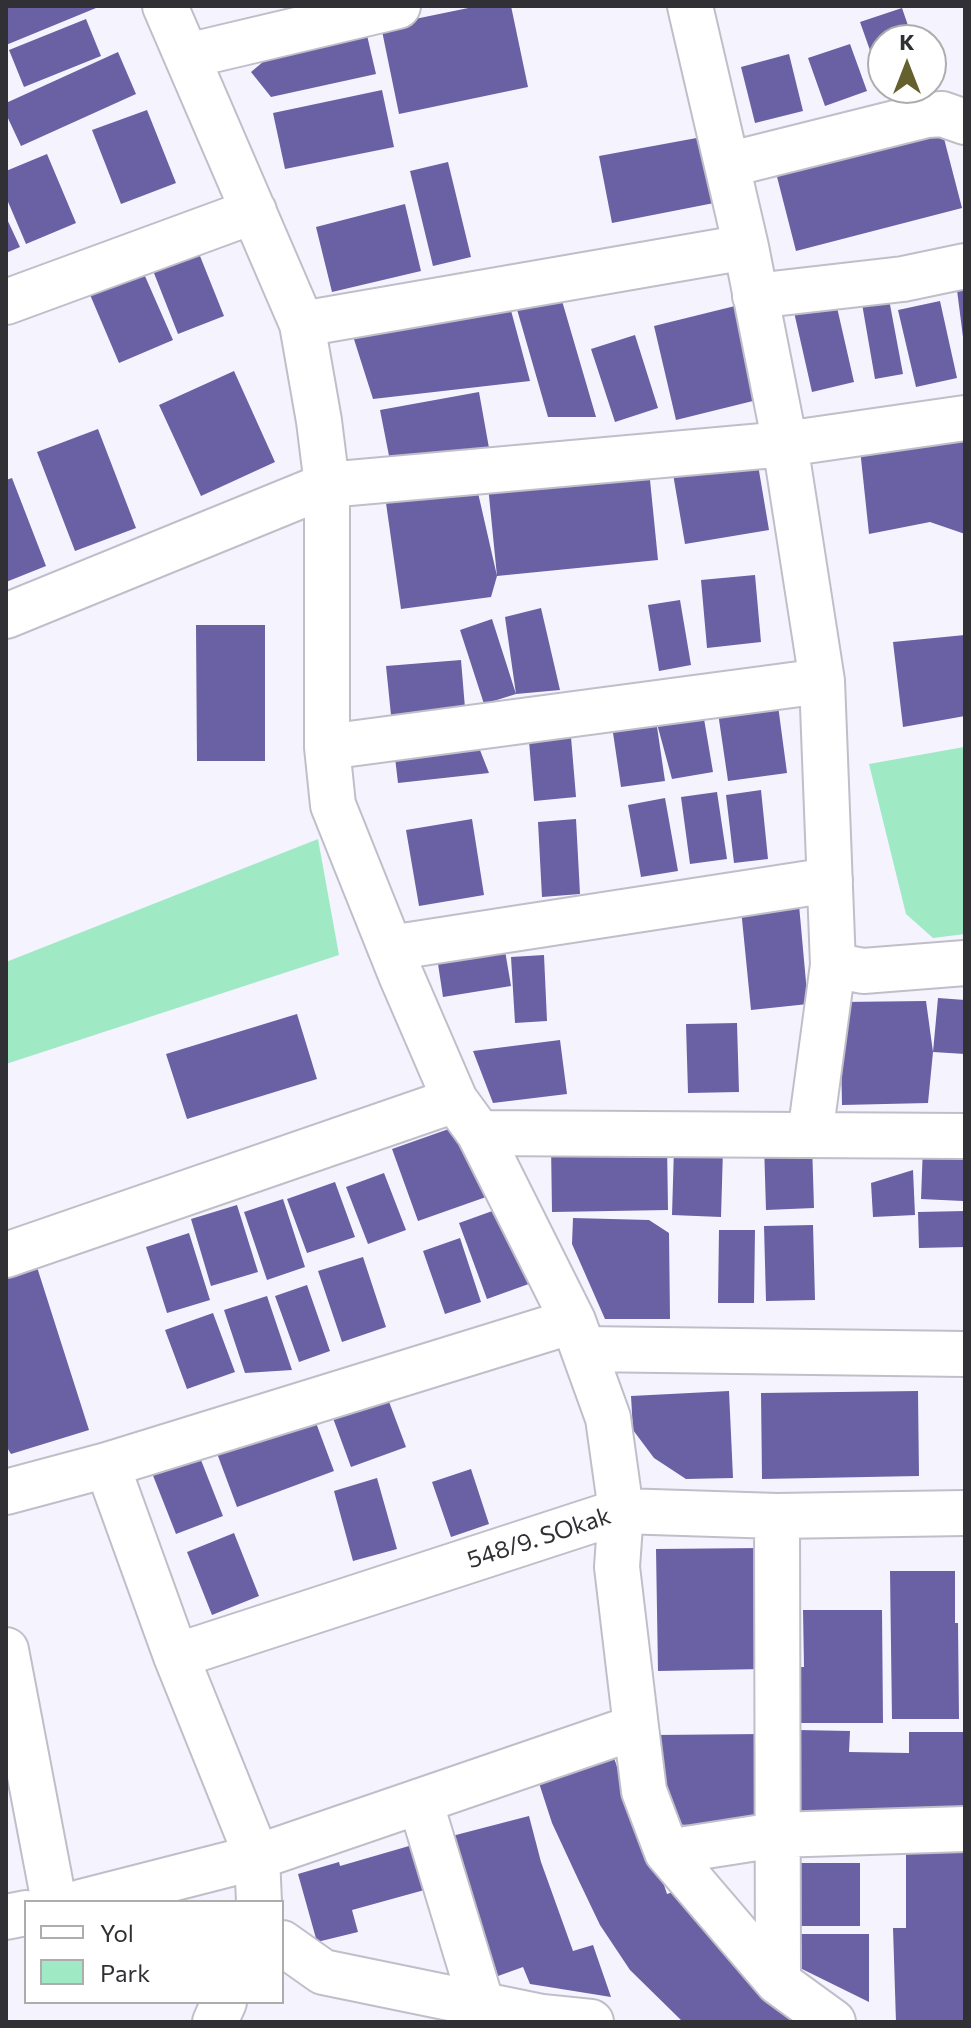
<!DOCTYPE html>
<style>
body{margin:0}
#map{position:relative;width:971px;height:2028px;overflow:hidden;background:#f4f3fe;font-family:Commissioner,sans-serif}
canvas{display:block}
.frame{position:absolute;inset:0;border:8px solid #313135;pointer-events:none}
.legend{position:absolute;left:24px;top:1900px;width:260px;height:104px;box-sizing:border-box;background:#fff;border:2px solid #adadae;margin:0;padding:10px 14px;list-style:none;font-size:24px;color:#313135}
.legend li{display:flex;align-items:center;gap:16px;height:40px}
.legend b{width:40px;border:2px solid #adadae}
.north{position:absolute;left:867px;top:24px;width:80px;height:80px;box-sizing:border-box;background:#fff;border:2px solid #adadae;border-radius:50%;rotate:0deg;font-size:22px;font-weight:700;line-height:32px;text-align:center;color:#313135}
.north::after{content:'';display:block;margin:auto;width:28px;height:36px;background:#65602d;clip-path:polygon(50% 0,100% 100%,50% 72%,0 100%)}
</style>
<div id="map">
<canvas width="971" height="2028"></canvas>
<div class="frame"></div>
<ul class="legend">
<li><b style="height:10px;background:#fff"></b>Yol</li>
<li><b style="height:22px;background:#9feac5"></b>Park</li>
</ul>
<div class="north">K</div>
</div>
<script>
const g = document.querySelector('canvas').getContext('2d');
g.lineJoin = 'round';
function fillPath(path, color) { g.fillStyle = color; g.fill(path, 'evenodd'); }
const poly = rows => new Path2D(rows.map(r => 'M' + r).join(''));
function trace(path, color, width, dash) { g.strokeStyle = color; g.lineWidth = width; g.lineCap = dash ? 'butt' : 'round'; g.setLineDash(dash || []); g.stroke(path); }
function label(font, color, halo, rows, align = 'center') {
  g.font = font + ' Commissioner,sans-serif'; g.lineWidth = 8; g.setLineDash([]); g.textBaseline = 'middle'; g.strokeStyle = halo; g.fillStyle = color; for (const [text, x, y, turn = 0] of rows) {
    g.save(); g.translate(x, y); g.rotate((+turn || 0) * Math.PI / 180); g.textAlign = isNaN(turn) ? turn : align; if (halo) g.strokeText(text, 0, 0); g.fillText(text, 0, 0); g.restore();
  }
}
const green = poly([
 [964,747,965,934,933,938,906,914,869,764],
 [318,839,339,955,6,1064,6,962]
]);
const building = poly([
 [6,6,95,6,96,8,6,45],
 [478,6,511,6,528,87,399,114,381,26],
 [902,8,913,40,883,40,883,87,860,22],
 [86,19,101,56,24,87,9,50],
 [366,31,376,74,271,97,251,72,276,51],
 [850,44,867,91,825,106,808,58],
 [118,52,136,94,21,146,6,114,6,103],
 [789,54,803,111,755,123,741,67],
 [382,90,394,147,285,169,273,113],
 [147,110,176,183,121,204,92,130],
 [940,123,962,208,796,251,774,165],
 [702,137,714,203,612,223,599,156],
 [47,154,76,223,26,244,6,197,6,171],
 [448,162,471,257,433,266,410,171],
 [405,204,421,271,332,292,316,227],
 [6,217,20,247,6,253],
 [196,246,224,316,178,334,150,263],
 [141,267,173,340,119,363,88,290],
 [965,289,965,337,963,337,957,290],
 [506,292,530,381,373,399,352,333],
 [560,294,596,417,548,417,516,306],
 [888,294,903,374,875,379,861,298],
 [940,301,957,378,916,387,898,310],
 [836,303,854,382,812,392,794,312],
 [739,305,761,399,676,420,654,326],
 [635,335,658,408,615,422,591,349],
 [234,371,275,462,201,496,159,405],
 [479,392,489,448,391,466,380,410],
 [98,429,136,528,75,551,37,452],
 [965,438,965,534,930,522,869,534,860,449],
 [757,459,769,530,685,544,673,474],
 [649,470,658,560,497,576,491,597,401,609,385,496,476,484,497,576,488,486],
 [12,478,46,566,6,582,6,480],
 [755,575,761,642,707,648,701,580],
 [680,600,691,665,659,671,648,605],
 [541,608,560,690,516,694,505,617],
 [492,619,516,694,484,704,460,630],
 [196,625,265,625,265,761,197,761],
 [965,635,965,716,903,727,893,642],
 [461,660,465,708,391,715,386,666],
 [777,698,787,773,728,781,717,706],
 [702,707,713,772,672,779,656,720],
 [656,720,665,781,621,787,612,726],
 [570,725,576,797,534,801,528,729],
 [476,740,489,773,398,783,394,749],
 [761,790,768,859,734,863,726,795],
 [717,792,727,859,690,864,681,797],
 [665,798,678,871,641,877,628,805],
 [472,819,484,895,419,906,406,830],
 [576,819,580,894,542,897,538,822],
 [798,894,808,1004,751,1010,740,899],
 [502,933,511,986,443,997,435,944],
 [544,955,547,1021,515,1023,511,957],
 [938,998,965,1000,965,1054,933,1052],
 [926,1001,933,1052,928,1103,842,1105,840,1002],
 [297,1014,317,1079,187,1119,166,1054],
 [737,1023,739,1092,688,1093,686,1024],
 [560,1040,567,1094,493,1103,473,1051],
 [460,1125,486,1197,418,1221,392,1149],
 [667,1143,668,1210,552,1212,551,1145],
 [812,1143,814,1208,766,1210,764,1144],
 [923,1146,965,1148,963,1201,921,1199],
 [674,1148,723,1149,721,1217,672,1215],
 [913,1170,915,1215,873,1217,871,1183],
 [384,1173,406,1230,368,1244,346,1187],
 [335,1182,355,1237,307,1253,287,1199],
 [283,1199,305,1267,267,1280,244,1212],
 [237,1205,258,1272,211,1286,191,1219],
 [509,1205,537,1281,487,1299,459,1223],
 [965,1211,965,1247,919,1248,918,1212],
 [573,1218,649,1220,669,1233,670,1319,605,1319,572,1244],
 [813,1225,815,1300,766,1301,764,1226],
 [719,1230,755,1230,754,1303,718,1303],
 [189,1233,210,1300,167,1313,146,1247],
 [460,1238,481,1302,445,1314,423,1251],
 [363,1257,386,1327,342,1342,318,1271],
 [36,1264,89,1430,11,1454,6,1446,6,1273],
 [307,1285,330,1351,299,1362,275,1296],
 [267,1296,292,1370,245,1373,224,1310],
 [213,1313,235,1372,187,1389,165,1330],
 [385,1391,406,1447,351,1467,330,1410],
 [729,1391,733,1478,686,1479,654,1458,633,1430,631,1396],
 [918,1391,919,1476,762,1479,761,1393],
 [312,1412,334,1471,237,1507,215,1448],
 [199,1455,223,1516,176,1534,152,1473],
 [471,1469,489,1524,451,1537,432,1482],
 [377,1478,397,1549,353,1561,334,1491],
 [234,1533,259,1596,212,1615,187,1552],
 [761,1548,763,1669,658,1671,656,1549],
 [890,1571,955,1571,955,1623,958,1623,959,1719,892,1719],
 [803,1610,882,1610,883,1723,798,1723,797,1667,804,1667],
 [798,1730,850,1731,849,1752,909,1753,909,1732,965,1732,965,1821,797,1821],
 [762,1734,764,1828,665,1824,656,1735],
 [614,1758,628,1798,653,1852,667,1894,676,1891,808,2022,683,2022,630,1970,600,1925,578,1879,552,1823,539,1783],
 [529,1816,541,1862,573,1951,593,1945,611,1997,530,1984,523,1967,498,1976,483,1930,464,1882,452,1836],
 [416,1844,428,1889,352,1910,358,1932,317,1942,298,1874,339,1862,340,1866],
 [906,1850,965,1850,965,2022,896,2022,893,1928,906,1928],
 [800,1863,860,1863,860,1926,800,1926],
 [801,1934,869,1934,869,2002,802,1969]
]);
const minor = poly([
 [165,6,302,324,319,421,327,485,327,747,333,805,401,975,455,1100,479,1133,573,1321,608,1418,621,1511,617,1567,636,1727],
 [690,6,746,247,785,444,822,681,833,965,810,1135],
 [187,56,398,6],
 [727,165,927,115,942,114,965,122],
 [755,296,903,279,965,266],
 [6,302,254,211],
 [302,324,746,247],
 [6,616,327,485,785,444,965,418],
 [327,747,822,681],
 [390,948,830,880],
 [833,965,863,971,965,963],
 [479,1133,965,1136],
 [6,1255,455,1100],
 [584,1349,965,1354],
 [107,1465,176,1656,257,1857,259,1902],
 [6,1492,107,1465,573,1321],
 [777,1516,778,1982],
 [6,1650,54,1902],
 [176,1656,621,1511,777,1516,965,1513],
 [420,1801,482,2005],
 [667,1852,776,1835,965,1829],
 [81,1902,257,1857,636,1727,644,1791,667,1852,778,1982,833,2022],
 [6,1917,26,1913],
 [282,1943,323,1972,542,2017,591,2022],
 [215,2022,224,2002]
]);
const streetNames = [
 ["548/9. SOkak",539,1538,-18]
];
fillPath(green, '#9feac5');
fillPath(building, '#6a60a4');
trace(minor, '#c0bfc9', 48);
trace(minor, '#fff', 44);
label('24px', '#313135', '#fff', streetNames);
</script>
